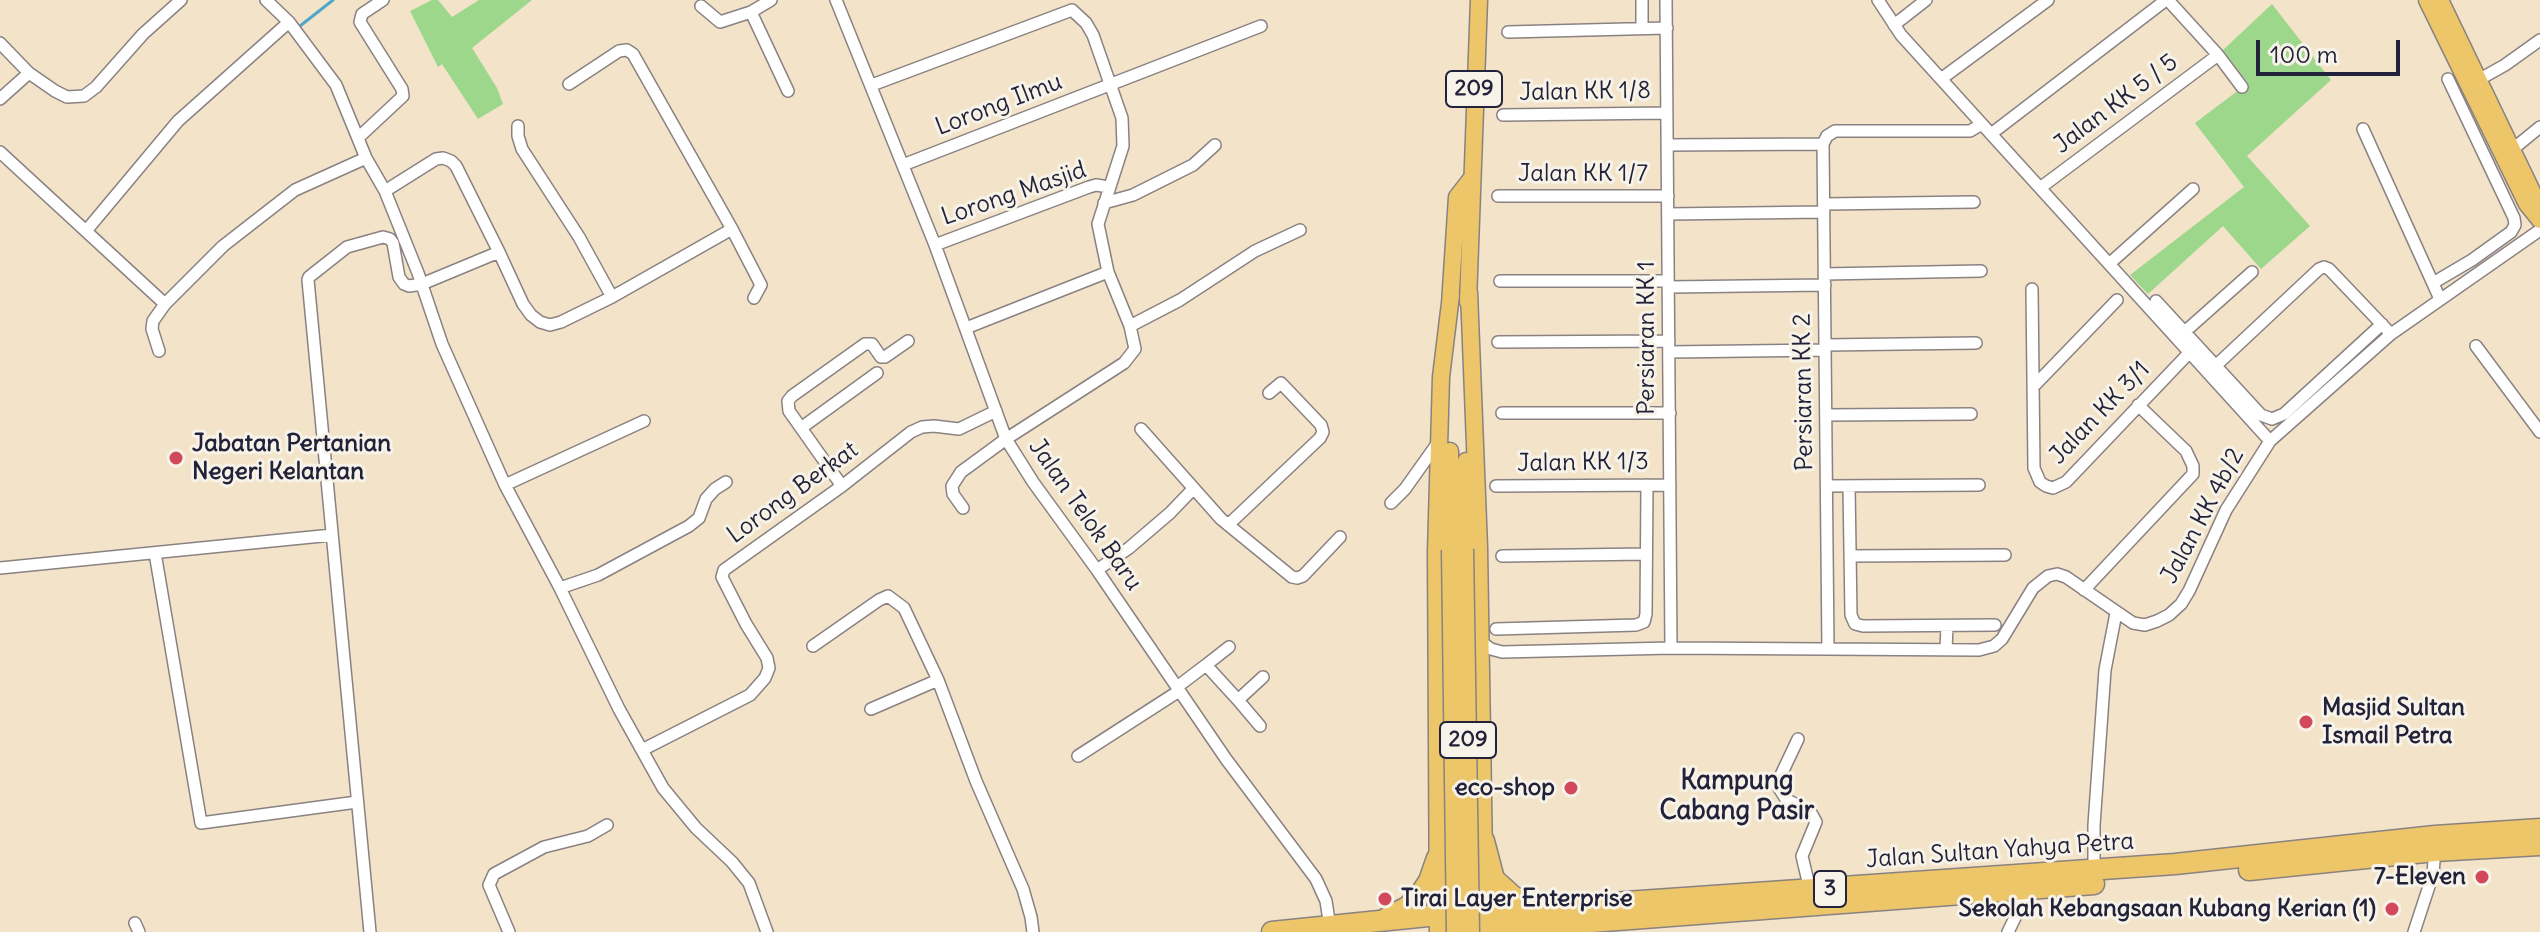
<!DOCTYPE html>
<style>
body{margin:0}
#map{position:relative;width:2540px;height:932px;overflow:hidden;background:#f2e3c9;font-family:Delius,sans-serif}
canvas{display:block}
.scale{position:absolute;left:2256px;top:40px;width:144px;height:36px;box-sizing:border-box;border:4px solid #22223b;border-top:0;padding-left:10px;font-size:24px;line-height:28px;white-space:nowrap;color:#22223b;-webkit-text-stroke:6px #f7f3e8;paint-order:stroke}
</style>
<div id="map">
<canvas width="2540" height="932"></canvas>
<div class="scale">100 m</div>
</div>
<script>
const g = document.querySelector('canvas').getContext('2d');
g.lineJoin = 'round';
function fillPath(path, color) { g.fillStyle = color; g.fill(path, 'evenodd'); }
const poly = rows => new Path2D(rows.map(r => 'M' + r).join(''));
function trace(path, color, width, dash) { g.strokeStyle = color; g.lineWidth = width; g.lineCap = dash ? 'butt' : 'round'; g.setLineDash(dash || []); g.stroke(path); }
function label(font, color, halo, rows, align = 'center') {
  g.font = font + ' Delius,sans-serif'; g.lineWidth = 6; g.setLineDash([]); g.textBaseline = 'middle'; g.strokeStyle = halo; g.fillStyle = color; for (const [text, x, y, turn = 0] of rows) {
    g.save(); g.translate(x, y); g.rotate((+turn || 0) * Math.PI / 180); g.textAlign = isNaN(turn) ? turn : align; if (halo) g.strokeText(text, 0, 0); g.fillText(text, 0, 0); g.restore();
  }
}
const green = poly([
 [432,0,438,0,452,17,479,0,532,0,472,48,497,88,503,104,478,119,442,64,438,67,410,11],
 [2272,4,2331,80,2247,156,2310,226,2261,269,2223,226,2148,294,2130,275,2244,187,2195,123,2248,83,2223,50]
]);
const stream = poly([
 [300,26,333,0]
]);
const street = poly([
 [266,0,289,22,336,85,366,158,385,191,418,273,442,344,505,485,560,588,619,709,663,788,696,828,732,862,749,883,767,932],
 [836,0,935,245,1006,439,1033,482,1097,570,1226,759,1316,879,1326,901,1330,927],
 [1642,0,1642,28],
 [1666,0,1671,648],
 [1878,0,1901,35,2270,441],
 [2168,0,2218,55,2242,87],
 [701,6,720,22,751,12,771,0],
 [751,12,788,91],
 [1894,25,1926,0],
 [1508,32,1667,28],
 [0,43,29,73,55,91,67,97,84,96,96,87,143,34,181,0],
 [1941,79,2048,0],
 [2473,83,2505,65,2540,40],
 [569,84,619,51,627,50,633,54,732,229],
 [872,85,1072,10],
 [0,99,29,73],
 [1503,115,1667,113],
 [518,126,518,136,522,149,579,237,612,297],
 [2363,129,2440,299],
 [1991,134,2166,0],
 [358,138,403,96,402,89,360,22,362,14,383,0],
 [1667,145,1823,144],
 [2513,149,2540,127],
 [0,152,165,304],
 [903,165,1261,26],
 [2040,188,2218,55],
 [385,191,436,159,443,158,451,161,456,166,499,252,523,304,531,315,540,322,550,325,561,322,612,297,732,229,761,285,754,298],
 [1498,196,1668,196],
 [1104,203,1133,195,1193,165,1215,145],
 [1824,204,1974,202],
 [1668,214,1824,212],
 [86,231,178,121,289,22],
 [935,245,1089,187,1096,185,1109,187],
 [2109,264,2193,189],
 [1824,274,1981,271],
 [1500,281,1668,281],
 [2433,283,2472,260,2511,232,2515,225,2514,218,2448,79],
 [1669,287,1825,285],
 [2032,289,2034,468,2040,482,2046,486,2053,488,2066,482,2189,353],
 [2156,301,2261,415,2272,419],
 [1130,326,1180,300,1255,251,1300,230],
 [966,328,1108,272],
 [2180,336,2252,272],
 [1498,342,1669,341],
 [1825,345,1976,343],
 [2476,346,2540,432],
 [159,351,152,329,153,321,165,304,223,246,295,190,366,158],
 [1669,352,1825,350],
 [2208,373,2319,269,2324,267,2329,269,2391,334],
 [2033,387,2117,300],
 [1502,413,1670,413],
 [1826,415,1971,414],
 [2272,419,2284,414,2382,324],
 [801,428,877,373],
 [1141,429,1221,519,1292,577,1297,578,1303,576,1340,537],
 [505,485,644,421],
 [842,486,789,411,788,401,792,396,865,344,872,344,881,357,885,357,908,341],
 [1496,486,1670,485],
 [1827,486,1979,485],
 [1849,486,1851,615,1855,624,1863,626,1995,625],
 [1391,503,1405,489,1437,444],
 [963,508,953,494,952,486,961,472,1006,439,1124,363,1135,349,1130,326,1108,272,1098,224,1123,146,1122,118,1093,35,1086,23,1072,10],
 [1228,525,1320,438,1323,432,1321,425,1281,383,1269,393],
 [155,553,201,823,357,802],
 [1502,556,1646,554],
 [1850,556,2005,555],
 [0,568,332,535],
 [1097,570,1129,548,1170,513,1193,489],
 [560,588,598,575,689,526,699,518,706,499,715,489,726,482],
 [2084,590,2193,474,2193,466,2186,451,2138,405],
 [1496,629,1636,625,1644,622,1646,614,1647,485],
 [1481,642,1491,649,1502,652,1671,648,1979,650,1994,646,2002,639,2033,588,2048,576,2057,574,2066,577,2133,623,2145,625,2157,621,2169,615,2181,604,2189,591,2226,510,2270,441,2391,334,2540,230],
 [813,646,879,600,888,596,904,608,938,680,976,781,1023,889,1031,917,1033,932],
 [1828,649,1823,144,1827,136,1835,131,1970,131,1982,124],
 [1946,650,1947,626],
 [1206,665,1229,647],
 [1177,687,1206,665,1238,700,1263,677],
 [1238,700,1260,726],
 [871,709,938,680],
 [1798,739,1781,775,1779,788,1786,799,1811,813,1816,822,1802,856,1810,890],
 [642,750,750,695,765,678,769,668,767,658,746,624,722,577,724,570,842,486,911,432,922,427,934,426,959,429,996,411],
 [1078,756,1179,691],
 [2094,870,2094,825,2105,670,2116,613],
 [135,923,139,932],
 [370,932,308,280,309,277,347,247,383,237,390,239,393,243,399,277,404,284,409,286,422,284,499,252],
 [509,932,489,885,494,874,544,847,588,836,607,825],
 [2008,932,2029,889],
 [2414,932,2433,874,2435,848]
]);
const primary = poly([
 [2427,0,2527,204,2540,220],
 [2440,0,2540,208],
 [1469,292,1479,547,1485,922],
 [1468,302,1479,0],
 [1450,304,1457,197,1471,179],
 [1465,549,1466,461],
 [1450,550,1450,451],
 [1438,932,1436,552,1441,377,1451,295]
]);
const highway = poly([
 [1484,841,1494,879,1514,897,1538,905],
 [2249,870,2435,851,2540,845],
 [1388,917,1407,907,1419,896,1429,881,1437,858],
 [1272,932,1438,915,2175,864,2435,836,2540,829],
 [1459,932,2094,884]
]);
const primaryBridge = poly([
 [1465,549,1471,932],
 [1450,550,1455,932]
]);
const markers = [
 [176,458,8,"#d1495b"],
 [2306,722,8,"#d1495b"],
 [1571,788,8,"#d1495b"],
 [2482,877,8,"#d1495b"],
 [1385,899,8,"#d1495b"],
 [2392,909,8,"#d1495b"]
];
const shields = [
 [1474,89,56],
 [1468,740,56],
 [1830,889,32]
];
const shieldNames = [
 ["209",1474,89],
 ["209",1468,740],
 ["3",1830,889]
];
const streetNames = [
 ["Jalan KK 1/8",1585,92,-1],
 ["Jalan KK 5 / 5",2116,104,-37],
 ["Lorong Ilmu",999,105,-21],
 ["Jalan KK 1/7",1583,174],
 ["Lorong Masjid",1014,194,-19],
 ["Persiaran KK 1",1647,338,-90],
 ["Persiaran KK 2",1804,392,-91],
 ["Jalan KK 3/1",2100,413,-46],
 ["Jalan KK 1/3",1583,463,-1],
 ["Lorong Berkat",793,493,-36],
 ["Jalan Telok Baru",1085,515,55],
 ["Jalan KK 4b/2",2203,516,-62],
 ["Jalan Sultan Yahya Petra",2000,851,-4]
];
const poiNames = [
 ["Jabatan Pertanian",192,444],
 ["Negeri Kelantan",192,472],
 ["Masjid Sultan",2322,708],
 ["Ismail Petra",2322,736],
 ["eco-shop",1555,788,"right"],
 ["7-Eleven",2466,877,"right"],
 ["Tirai Layer Enterprise",1401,899],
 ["Sekolah Kebangsaan Kubang Kerian (1)",2376,909,"right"]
];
const neighbourhoodNames = [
 ["Kampung",1737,782],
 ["Cabang Pasir",1737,812]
];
fillPath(green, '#9cd78b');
trace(stream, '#4fa6cb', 3);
trace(street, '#8a8282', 14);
trace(primary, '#8a8282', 19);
trace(highway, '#8a8282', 23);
trace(street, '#fff', 11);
trace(primary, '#ecc669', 16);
trace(highway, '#ecc669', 20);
trace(primaryBridge, '#8a8282', 19, []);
trace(primaryBridge, '#ecc669', 16);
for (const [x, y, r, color] of markers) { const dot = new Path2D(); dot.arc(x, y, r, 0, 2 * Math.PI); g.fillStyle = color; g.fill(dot); trace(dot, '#f7f3e8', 3); }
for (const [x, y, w] of shields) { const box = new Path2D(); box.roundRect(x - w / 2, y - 18, w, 36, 6); g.fillStyle = '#f7f3e8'; g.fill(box); trace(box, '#22223b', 2); }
label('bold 22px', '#22223b', null, shieldNames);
label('24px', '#22223b', '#f7f3e8', streetNames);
label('bold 24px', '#22223b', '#f7f3e8', poiNames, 'left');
label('bold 26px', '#22223b', '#f7f3e8', neighbourhoodNames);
</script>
